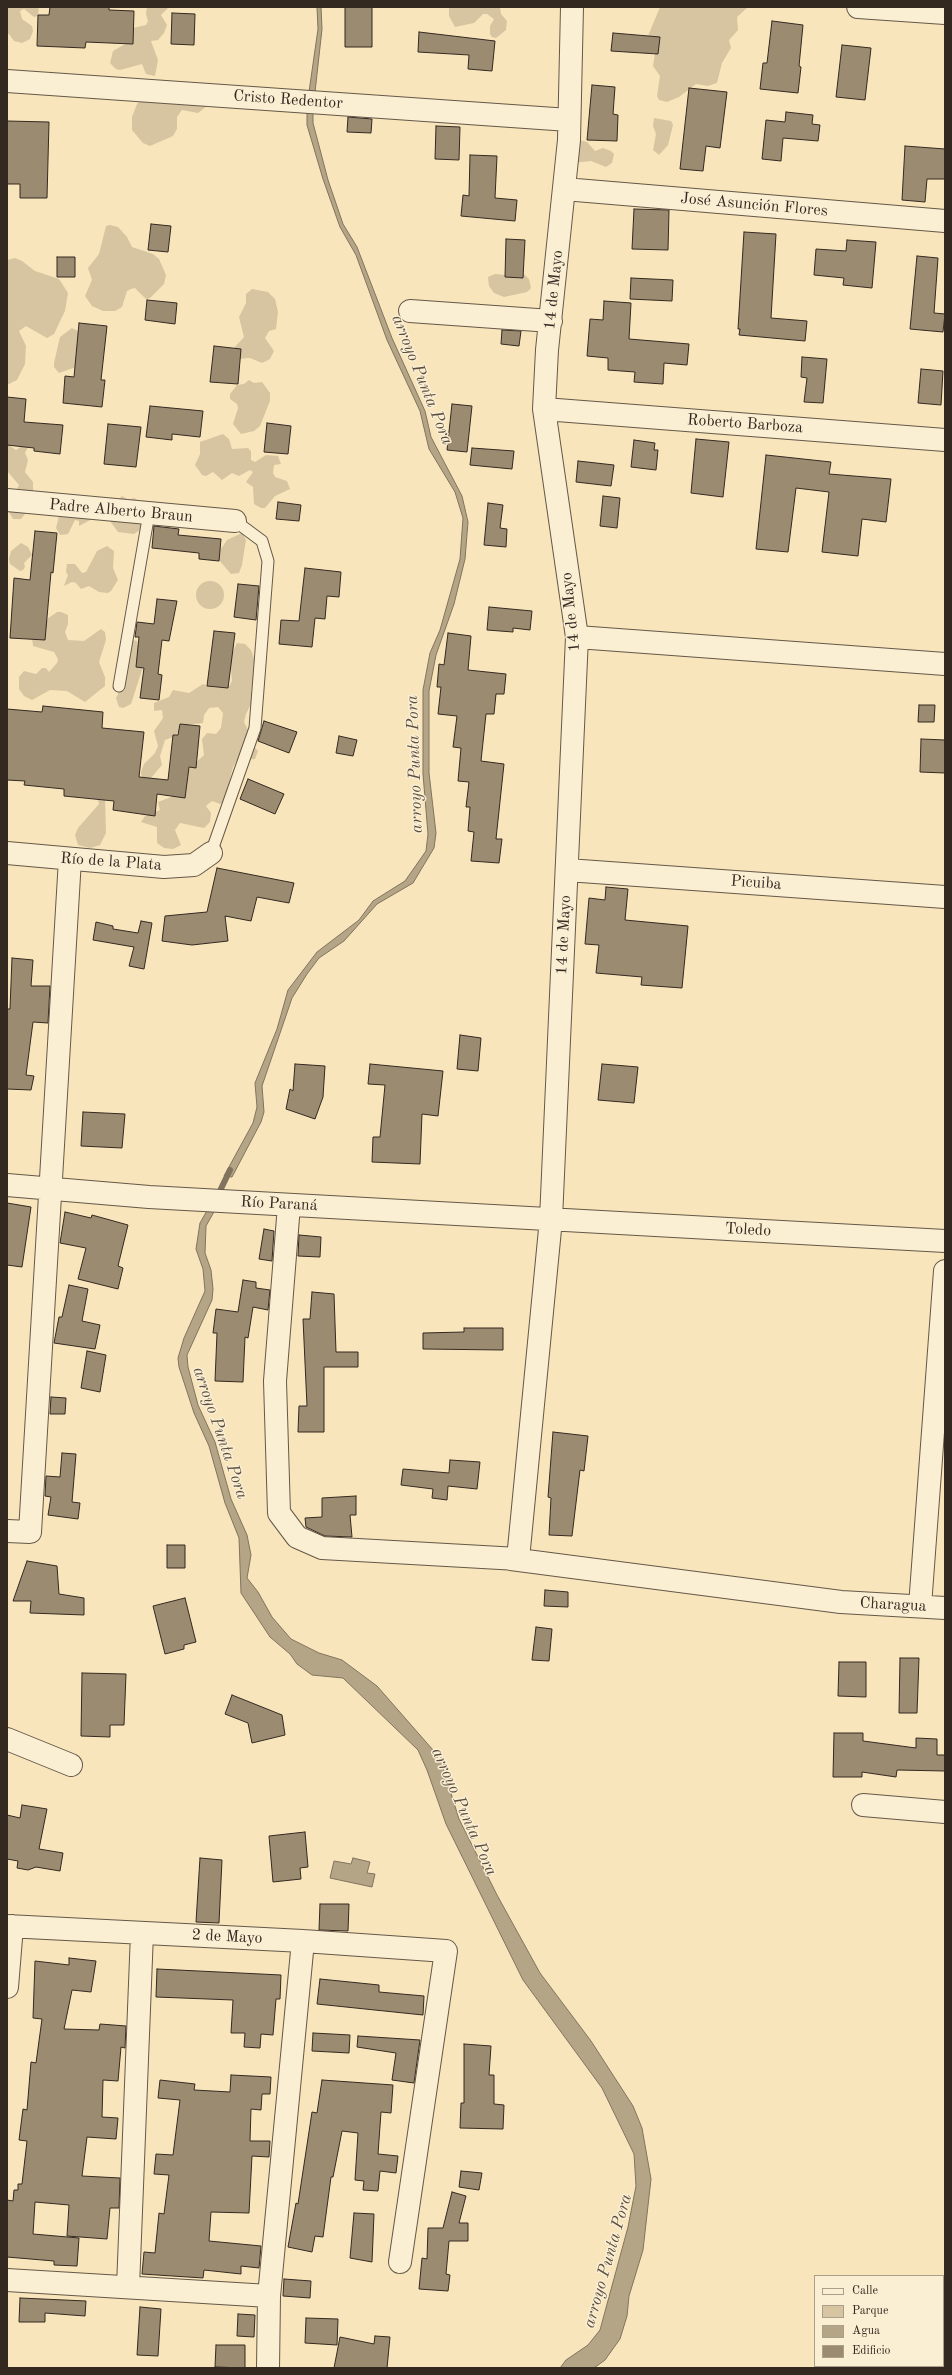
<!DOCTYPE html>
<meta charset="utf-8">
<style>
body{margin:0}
#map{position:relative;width:952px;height:2375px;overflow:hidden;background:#f8e5bb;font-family:"Old Standard TT",serif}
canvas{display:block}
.frame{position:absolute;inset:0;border:8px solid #342921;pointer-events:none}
.legend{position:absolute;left:814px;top:2275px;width:130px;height:92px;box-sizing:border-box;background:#faeed3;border:1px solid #ab9f8c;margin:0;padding:5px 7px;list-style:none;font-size:12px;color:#342921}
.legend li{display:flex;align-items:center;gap:8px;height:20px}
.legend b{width:20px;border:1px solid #ab9f8c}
</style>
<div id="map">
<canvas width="952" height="2375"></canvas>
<div class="frame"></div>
<ul class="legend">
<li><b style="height:5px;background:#faeed3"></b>Calle</li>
<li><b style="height:11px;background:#d7c5a1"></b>Parque</li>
<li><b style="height:11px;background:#b5a587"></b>Agua</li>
<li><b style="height:11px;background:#9a8b71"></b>Edificio</li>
</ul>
</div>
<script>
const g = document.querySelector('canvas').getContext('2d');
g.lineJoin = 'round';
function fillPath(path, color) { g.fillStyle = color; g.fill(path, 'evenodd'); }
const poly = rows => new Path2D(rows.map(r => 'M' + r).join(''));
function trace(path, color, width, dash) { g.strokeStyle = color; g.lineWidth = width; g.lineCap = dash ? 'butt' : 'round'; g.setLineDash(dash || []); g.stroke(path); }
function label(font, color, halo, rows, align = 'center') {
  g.font = font + ' "Old Standard TT",serif'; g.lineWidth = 3; g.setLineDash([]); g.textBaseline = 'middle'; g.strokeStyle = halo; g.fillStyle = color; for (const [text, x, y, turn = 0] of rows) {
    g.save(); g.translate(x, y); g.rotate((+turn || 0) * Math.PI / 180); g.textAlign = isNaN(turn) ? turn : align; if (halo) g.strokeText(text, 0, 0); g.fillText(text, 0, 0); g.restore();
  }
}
const green = poly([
 [7,7,39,7,38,16,34,17,24,9,20,11,22,19,32,26,33,31,30,39,22,43,14,41,9,34,7,35],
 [147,7,169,7,161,15,167,25,164,33,158,40,151,41,158,60,155,76,146,74,142,64,120,70,116,69,110,63,113,51,127,43,133,28,146,25,148,21,146,14],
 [449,7,500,7,501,14,507,21,506,30,496,38,492,37,490,34,490,26,494,19,487,14,483,14,474,23,455,27,449,16],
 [660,7,748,7,737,17,738,30,729,40,731,48,722,63,717,83,708,86,696,84,679,97,667,102,659,100,657,96,660,76,653,66,655,53,648,36],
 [142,97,207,106,198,113,182,110,177,117,177,129,173,136,150,146,143,143,132,130,132,117,137,104],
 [654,118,671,121,673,125,668,145,659,155,653,150,656,134,653,126],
 [579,140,587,142,595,151,603,148,611,151,614,154,612,163,606,167,591,161,573,163],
 [110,225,118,227,127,237,132,247,153,254,159,259,166,275,164,284,150,298,146,299,135,288,131,289,127,291,122,307,115,311,103,311,92,306,85,296,92,280,88,268,99,254,106,226],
 [15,258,22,261,35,271,59,279,68,293,65,311,54,334,47,338,26,326,19,331,26,346,25,364,17,380,7,385,7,260],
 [523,273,529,279,531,288,527,292,504,297,494,293,489,286,488,277,495,274,506,275],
 [252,289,268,292,275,299,278,312,276,329,269,331,265,338,274,351,270,359,262,363,250,358,237,359,233,349,244,337,239,317,246,303,246,294],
 [72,328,80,332,79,366,59,373,54,367,54,363,59,341,60,337],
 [249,380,254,383,262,382,270,393,270,401,260,426,254,431,241,434,233,424,238,408,237,404,230,399,230,394,237,385,244,384],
 [223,434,229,439,232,449,248,448,251,451,251,460,255,462,266,455,278,456,281,464,274,465,273,473,275,477,287,481,290,489,275,496,265,508,261,508,254,504,253,487,246,482,253,472,250,470,239,476,232,473,222,480,213,472,206,476,202,475,195,465,200,454,200,442],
 [7,444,16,450,22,446,29,445,25,453,28,460,25,472,33,482,33,490,29,509,21,519,13,519,9,512,9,504,19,485,7,471],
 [122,496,129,500,134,498,141,502,143,528,134,534,118,532,110,521,114,504],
 [61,508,94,518,79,526,79,521,75,520,68,534,60,535,56,528],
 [242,533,246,540,242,565,239,573,231,574,218,559,220,550,227,540],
 [21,543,28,547,32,555,24,563,25,567,23,570,20,571,10,564,9,559,11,551],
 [107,546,114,551,113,568,118,580,111,591,108,593,99,592,89,586,81,589,76,583,72,582,64,586,68,575,66,572,67,564,75,564,82,573,86,572,97,551],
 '196 595a14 14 0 1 1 28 0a14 14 0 1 1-28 0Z',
 [57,612,61,612,68,615,68,624,65,632,68,640,84,641,101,629,105,632,106,640,99,662,105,677,105,686,85,702,67,691,50,690,32,700,24,696,19,689,19,677,24,671,36,674,42,668,46,668,49,672,57,663,58,659,54,652,33,646,32,638,43,622],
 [129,639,137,641,143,667,131,704,123,708,119,707,116,698,123,683],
 [237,643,245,644,251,650,257,667,251,691,254,698,246,714,244,722,248,730,247,739,258,751,255,759,237,760,233,767,229,783,227,801,220,804,212,801,206,806,211,813,210,822,204,828,180,823,175,830,181,845,173,849,164,848,157,843,157,827,141,822,145,816,160,810,158,802,179,794,186,772,204,755,202,739,207,733,216,734,221,728,223,713,218,707,209,708,204,715,203,723,186,725,173,737,165,740,160,756,162,765,151,778,149,785,142,780,141,772,144,764,155,753,158,746,154,731,163,718,162,710,154,711,154,703,169,697,173,690,189,693,203,684,210,687,228,688,232,681,230,657],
 [96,794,105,796,106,833,100,845,90,848,78,845,75,835,78,828,99,804]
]);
const water = poly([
 [317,7,321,7,322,29,315,92,309,92,318,29,317,7],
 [307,112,313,113,313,123,328,180,343,224,357,247,392,338,425,411,431,437,462,496,468,522,465,559,454,604,436,655,429,691,429,773,436,833,434,848,413,883,377,904,344,941,319,958,307,974,292,998,262,1086,264,1112,261,1122,232,1177,224,1176,253,1123,257,1107,255,1083,277,1029,288,990,317,952,359,920,373,901,405,881,426,851,428,834,423,774,423,690,430,653,440,630,460,559,463,518,455,492,429,449,420,411,387,340,356,255,340,227,323,179,307,125,307,112],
 [208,1209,215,1210,206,1226,205,1253,211,1270,213,1289,212,1300,187,1355,188,1367,198,1405,215,1442,231,1499,247,1535,251,1555,247,1578,258,1592,272,1617,291,1639,319,1653,342,1660,377,1686,440,1758,459,1819,497,1895,540,1973,591,2041,633,2106,642,2128,651,2179,643,2250,629,2296,627,2316,620,2339,605,2360,594,2368,560,2368,566,2360,588,2345,600,2330,628,2227,636,2186,634,2154,602,2088,523,1980,446,1824,427,1770,418,1750,343,1678,312,1675,297,1664,290,1654,270,1637,241,1593,239,1538,225,1503,209,1446,194,1413,179,1367,178,1358,184,1338,205,1291,203,1269,196,1249,200,1223,208,1209],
 [353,1858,370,1862,367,1873,375,1874,372,1887,330,1878,334,1861,351,1864,353,1858]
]);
const stream = poly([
 [217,1197,230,1170]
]);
const building = poly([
 [50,7,109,7,109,10,134,11,133,44,86,42,85,48,37,46,38,15,49,15,50,7],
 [345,7,372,7,372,47,345,47,345,7],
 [172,13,195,14,194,45,171,44,172,13],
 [772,21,803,25,799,66,801,67,798,93,760,89,763,63,767,63,772,21],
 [419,32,495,41,492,71,468,69,469,55,418,52,419,32],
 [613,33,660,37,658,54,611,51,613,33],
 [842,45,871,48,865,100,836,97,842,45],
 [592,85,615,87,613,114,618,115,617,141,587,140,592,85],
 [689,88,727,92,720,148,706,146,703,171,680,169,689,88],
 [786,112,813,115,812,124,820,125,818,141,783,138,781,161,762,159,766,120,785,122,786,112],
 [348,117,372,119,371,133,347,132,348,117],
 [7,121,49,122,47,198,20,198,20,184,7,184,7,121],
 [436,126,460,127,459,160,435,159,436,126],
 [905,146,945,149,945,179,927,179,925,202,902,200,905,146],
 [470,155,497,156,495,198,517,200,515,221,461,216,463,195,469,196,470,155],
 [634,209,669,210,668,250,632,249,634,209],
 [151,224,171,226,168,252,148,250,151,224],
 [744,232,776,234,771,318,807,321,805,341,739,335,740,329,738,329,744,232],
 [506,239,525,240,523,278,505,277,506,239],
 [847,240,876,242,872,288,843,285,844,278,814,275,816,249,846,251,847,240],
 [917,256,938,258,934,313,945,314,943,332,910,329,917,256],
 [57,257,75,257,75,277,57,277,57,257],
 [631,278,673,280,672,301,630,299,631,278],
 [147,300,177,303,175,324,145,320,147,300],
 [604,301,631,303,629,339,689,344,687,365,664,363,663,384,634,382,635,372,608,370,608,358,587,356,590,319,603,320,604,301],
 [79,323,107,326,101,380,105,380,102,407,63,403,65,376,74,377,79,323],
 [502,330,521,331,519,346,501,344,502,330],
 [214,346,241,349,238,384,210,382,214,346],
 [802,357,827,359,823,403,804,402,807,378,801,377,802,357],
 [921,369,943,371,941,405,918,403,921,369],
 [7,397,26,399,24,422,63,425,60,454,34,451,34,448,7,445,7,397],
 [452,404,472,406,467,452,447,450,452,404],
 [150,406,203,411,200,437,172,434,172,440,146,437,150,406],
 [267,423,291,426,288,454,264,452,267,423],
 [108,424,141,427,136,467,104,464,108,424],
 [696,439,729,442,723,497,691,493,696,439],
 [634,440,655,443,654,450,658,450,656,470,631,467,634,440],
 [472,448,514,451,512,469,470,465,472,448],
 [766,455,831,462,829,474,891,479,886,522,862,519,858,556,822,552,829,492,796,488,788,552,756,549,766,455],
 [578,461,614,465,611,486,576,482,578,461],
 [603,496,620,498,617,528,600,526,603,496],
 [278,502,301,505,299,521,276,519,278,502],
 [488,503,503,505,500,528,507,529,506,547,484,545,488,503],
 [154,526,179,529,178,535,221,539,219,561,199,559,199,553,152,548,154,526],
 [35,531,57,533,53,573,51,572,45,640,10,638,14,578,30,580,35,531],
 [305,568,341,572,339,597,327,596,325,619,315,618,312,647,279,644,281,620,299,621,305,568],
 [238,584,259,586,256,620,234,617,238,584],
 [157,599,177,601,169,641,162,640,158,674,162,675,159,700,140,698,144,668,136,667,139,637,135,637,137,622,154,624,157,599],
 [489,607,532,611,530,630,513,628,513,632,487,630,489,607],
 [214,631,235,633,228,688,207,686,214,631],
 [448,633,471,636,468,670,506,674,504,694,496,694,494,714,486,714,481,761,504,764,496,839,502,839,499,863,471,861,474,832,468,831,470,807,466,807,469,782,458,781,461,748,453,747,457,716,438,714,441,687,437,687,439,664,444,665,448,633],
 [919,705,935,705,934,722,918,722,919,705],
 [43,706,103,712,102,728,144,732,139,777,168,780,173,735,178,735,180,724,200,726,196,768,189,767,185,798,157,794,155,816,113,810,114,801,64,796,64,789,24,785,25,781,7,780,7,709,42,712,43,706],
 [264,721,297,732,289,753,258,741,264,721],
 [339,736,357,740,353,756,336,753,339,736],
 [921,739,945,740,945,773,920,772,921,739],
 [248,779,284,794,275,814,240,799,248,779],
 [217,868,294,883,289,903,257,897,251,921,225,916,228,941,192,945,162,941,165,916,207,912,217,868],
 [606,887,628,889,625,920,688,926,682,988,641,985,642,977,596,973,599,945,585,944,589,898,605,900,606,887],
 [141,921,152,923,144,969,129,966,134,947,93,940,96,922,113,926,113,929,138,933,141,921],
 [12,958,33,960,31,986,50,986,48,1023,33,1022,26,1075,34,1076,31,1090,7,1089,7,1009,10,1009,12,958],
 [460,1035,481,1038,478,1071,457,1069,460,1035],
 [295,1064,325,1066,323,1097,315,1119,286,1109,290,1089,293,1091,295,1064],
 [370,1064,443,1071,438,1116,422,1114,420,1164,372,1162,373,1137,380,1137,385,1085,368,1084,370,1064],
 [602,1064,638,1067,634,1103,598,1100,602,1064],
 [83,1112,125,1114,122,1148,81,1146,83,1112],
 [7,1203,31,1207,22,1267,7,1265,7,1203],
 [65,1212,91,1218,92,1215,128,1225,118,1266,123,1268,118,1289,78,1279,86,1248,60,1243,65,1212],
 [264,1229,274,1231,272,1261,259,1259,264,1229],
 [299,1235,321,1237,320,1257,298,1256,299,1235],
 [243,1280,256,1282,256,1288,270,1290,268,1310,253,1307,248,1338,245,1337,243,1382,215,1381,217,1333,213,1333,216,1309,238,1312,243,1280],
 [69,1285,88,1289,82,1321,100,1325,95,1349,54,1343,59,1317,62,1317,69,1285],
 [312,1292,334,1294,336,1352,358,1352,358,1367,324,1367,324,1432,298,1432,299,1406,307,1406,303,1319,310,1319,312,1292],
 [464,1328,503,1328,503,1350,423,1349,423,1333,464,1332,464,1328],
 [87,1351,106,1355,100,1392,81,1388,87,1351],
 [51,1397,66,1398,65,1414,50,1414,51,1397],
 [553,1432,588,1436,584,1471,580,1470,572,1536,549,1535,551,1498,548,1497,553,1432],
 [62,1453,76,1454,72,1502,80,1503,78,1519,48,1515,51,1497,45,1496,46,1476,60,1477,62,1453],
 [450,1460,480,1462,477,1489,448,1486,447,1500,432,1498,433,1489,401,1485,403,1469,449,1473,450,1460],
 [356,1496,356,1515,350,1515,352,1537,325,1536,306,1527,305,1518,322,1517,322,1498,356,1496],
 [167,1545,185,1545,185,1568,167,1568,167,1545],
 [27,1561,57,1566,59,1594,84,1598,84,1615,30,1613,31,1601,13,1601,27,1561],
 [545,1590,568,1592,568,1607,544,1606,545,1590],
 [185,1598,196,1642,184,1645,184,1649,165,1654,153,1606,185,1598],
 [536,1627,552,1629,549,1661,532,1660,536,1627],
 [900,1658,919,1658,917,1713,899,1713,900,1658],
 [839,1662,866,1662,866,1697,838,1696,839,1662],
 [82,1673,126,1674,124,1725,110,1725,110,1737,81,1736,82,1673],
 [232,1695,282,1715,285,1735,252,1743,248,1723,225,1714,232,1695],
 [834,1733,863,1733,863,1741,916,1748,916,1738,937,1739,937,1755,945,1755,945,1771,897,1770,896,1777,862,1772,862,1777,833,1777,834,1733],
 [22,1805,47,1809,39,1849,63,1853,60,1871,36,1867,28,1870,17,1868,18,1861,7,1859,7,1815,20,1818,22,1805],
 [305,1832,308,1867,300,1868,301,1879,273,1882,269,1836,305,1832],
 [200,1858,222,1860,219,1923,196,1922,200,1858],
 [320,1904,349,1904,348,1931,319,1930,320,1904],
 [69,1958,96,1961,91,1992,72,1990,64,2029,99,2030,100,2024,126,2026,125,2048,121,2047,118,2081,103,2080,102,2117,118,2118,116,2139,87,2137,82,2176,120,2178,119,2208,110,2208,107,2239,67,2236,69,2205,35,2202,33,2234,79,2238,77,2266,54,2265,54,2261,7,2257,7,2200,13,2201,14,2190,18,2190,18,2184,22,2184,27,2141,19,2140,23,2109,27,2110,31,2062,36,2063,42,2019,33,2018,35,1961,69,1965,69,1958],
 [157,1969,281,1975,280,1999,276,1999,273,2035,261,2034,260,2048,244,2047,245,2033,231,2033,233,2000,156,1997,157,1969],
 [320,1979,379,1985,379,1992,424,1996,423,2015,317,2004,320,1979],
 [313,2033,350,2035,349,2053,312,2051,313,2033],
 [358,2036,420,2040,414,2083,392,2080,396,2053,357,2047,358,2036],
 [464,2044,491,2046,489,2075,494,2075,494,2104,504,2105,503,2129,460,2128,461,2103,464,2103,464,2044],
 [231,2075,271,2077,270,2094,262,2094,261,2110,251,2109,250,2141,270,2141,269,2157,252,2156,249,2213,211,2212,209,2241,261,2246,259,2268,241,2266,241,2274,204,2270,203,2278,142,2274,144,2252,155,2253,159,2213,164,2214,169,2175,154,2174,156,2154,173,2155,180,2100,158,2098,160,2080,195,2084,194,2090,230,2092,231,2075],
 [322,2080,393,2085,391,2113,381,2112,378,2154,398,2156,396,2173,380,2171,378,2191,363,2190,364,2181,355,2180,358,2133,342,2131,333,2177,331,2177,323,2237,315,2236,312,2252,288,2247,296,2203,298,2204,312,2112,317,2113,322,2080],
 [461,2171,482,2173,479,2190,459,2187,461,2171],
 [452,2192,466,2196,459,2223,468,2223,468,2241,449,2241,446,2274,450,2275,448,2291,419,2289,422,2258,427,2259,428,2228,443,2228,452,2192],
 [354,2213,374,2214,372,2262,350,2258,354,2213],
 [284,2279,311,2281,310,2298,283,2296,284,2279],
 [20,2298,86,2301,85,2316,45,2313,45,2322,19,2322,20,2298],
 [140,2307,161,2309,158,2356,137,2355,140,2307],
 [238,2314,255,2315,254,2337,237,2336,238,2314],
 [306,2318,338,2319,337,2345,305,2343,306,2318],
 [375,2336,390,2337,387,2368,334,2368,340,2337,374,2344,375,2336],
 [216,2345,245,2345,245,2368,215,2367,216,2345]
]);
const lane = poly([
 [119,686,149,513],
 [211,853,255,728,268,561,262,541,235,521]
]);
const street = poly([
 [858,7,945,13],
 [7,81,569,120],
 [564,189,945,221],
 [410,311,551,321],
 [544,409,945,440],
 [7,500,235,521],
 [577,637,945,664],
 [7,853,164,867,194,865,211,853],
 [567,870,945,897],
 [7,1185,149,1197,945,1241],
 [289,1205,275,1381,279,1513,297,1537,322,1548,518,1559,551,1219,577,637,544,409,547,350,569,140,572,7],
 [7,1531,30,1532,70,859],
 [511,1559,841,1602,945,1608],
 [920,1606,945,1271],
 [7,1739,71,1765],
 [863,1805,945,1812],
 [7,1926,303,1941,446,1951,400,2262],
 [7,1987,12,1926],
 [7,2280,269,2296],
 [128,2287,142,1933],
 [268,2368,269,2296,303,1941]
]);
const streetNames = [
 ["Cristo Redentor",288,100,4],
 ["José Asunción Flores",754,205,5],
 ["14 de Mayo",554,290,-84],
 ["Roberto Barboza",745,424,4],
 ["Padre Alberto Braun",121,511,5],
 ["14 de Mayo",571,612,-96],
 ["Río de la Plata",111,862,4],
 ["Picuiba",756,883,4],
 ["14 de Mayo",564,935,-87],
 ["Río Paraná",279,1204,3],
 ["Toledo",748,1230,3],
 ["Charagua",893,1605,3],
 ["2 de Mayo",227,1937,3]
];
const waterNames = [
 ["arroyo Punta Pora",422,380,68],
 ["arroyo Punta Pora",415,764,-92],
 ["arroyo Punta Pora",220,1433,71],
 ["arroyo Punta Pora",464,1812,66],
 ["arroyo Punta Pora",608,2261,-74]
];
fillPath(green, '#d7c5a1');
fillPath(water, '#b5a587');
trace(water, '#81735e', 1);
trace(stream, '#81735e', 6);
fillPath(building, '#9a8b71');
trace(building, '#342921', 1);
trace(lane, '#655848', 13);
trace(street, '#655848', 24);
trace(lane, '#faeed3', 11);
trace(street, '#faeed3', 22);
label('16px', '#342921', '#faeed3', streetNames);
label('italic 17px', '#5b4e40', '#faeed3', waterNames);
</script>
